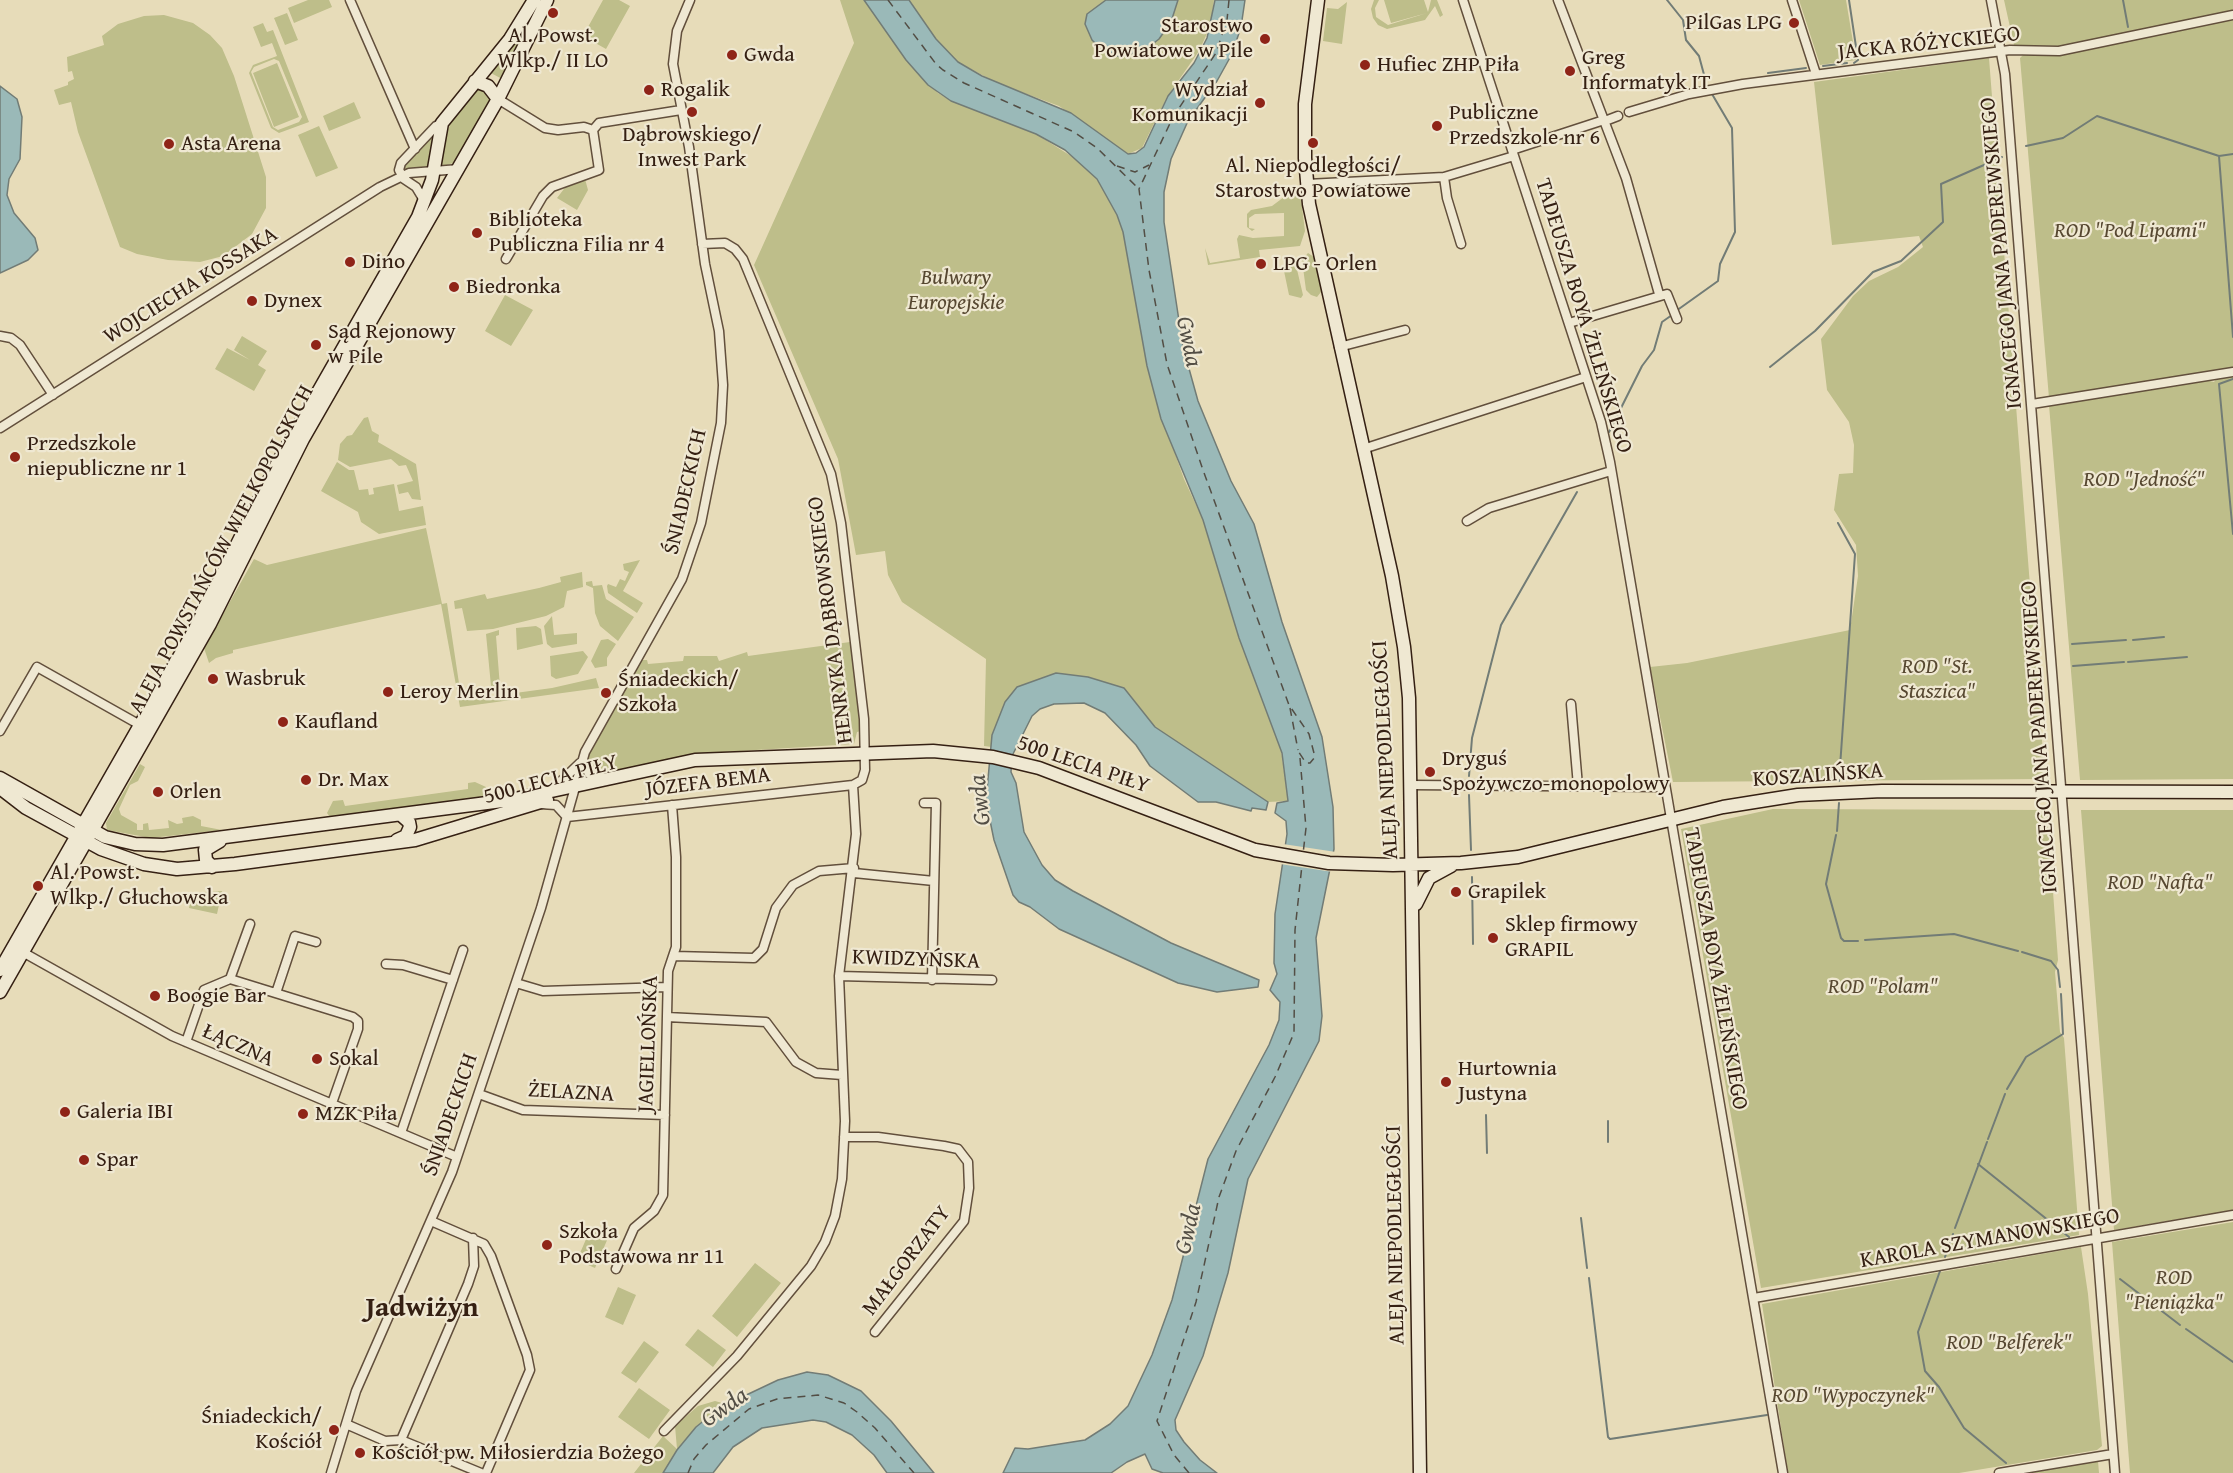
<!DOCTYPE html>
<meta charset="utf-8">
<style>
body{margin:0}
canvas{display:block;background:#e7dcb9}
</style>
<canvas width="2233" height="1473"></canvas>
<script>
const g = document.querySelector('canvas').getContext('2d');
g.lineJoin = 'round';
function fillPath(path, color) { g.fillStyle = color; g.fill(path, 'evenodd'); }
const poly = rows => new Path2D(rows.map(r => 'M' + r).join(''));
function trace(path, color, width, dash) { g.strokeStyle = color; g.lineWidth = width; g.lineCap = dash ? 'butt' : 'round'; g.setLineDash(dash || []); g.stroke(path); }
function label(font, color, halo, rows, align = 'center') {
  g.font = font + ' "Gentium Book Plus",serif'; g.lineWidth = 4.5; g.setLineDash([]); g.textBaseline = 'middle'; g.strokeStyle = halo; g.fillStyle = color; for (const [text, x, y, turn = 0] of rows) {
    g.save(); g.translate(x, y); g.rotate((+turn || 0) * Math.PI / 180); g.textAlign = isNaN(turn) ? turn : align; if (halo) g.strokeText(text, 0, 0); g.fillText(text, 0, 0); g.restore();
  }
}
const green = poly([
 [308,0,329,0,332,7,294,23,288,8],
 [539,0,543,0,504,80,489,72],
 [603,0,619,0,630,6,606,49,583,36],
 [840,0,864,0,906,60,938,93,951,101,1036,134,1079,161,1097,179,1117,215,1123,232,1155,397,1184,479,1203,520,1239,638,1280,742,1288,801,1268,802,1196,756,1155,727,1130,695,1056,673,1043,678,992,735,992,747,984,746,986,659,902,602,888,575,885,551,856,555,838,459,754,265,854,43],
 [909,0,1214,0,1210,27,1199,51,1167,97,1142,148,1128,154,1059,106,997,83,958,62,936,39],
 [1374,0,1379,0,1375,8,1376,17,1388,25,1427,13,1391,23,1384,0,1424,0,1428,12,1431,0,1437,0,1443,15,1440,17,1435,6,1425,20,1387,29,1378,25,1373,18,1371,9],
 [1799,0,1846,0,1856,60,1820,65],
 [2004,0,2233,0,2233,10,2061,46,2014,45],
 [1347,2,1342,44,1323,41,1327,8,1338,9],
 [287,13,298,40,285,45,274,18],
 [164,15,193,23,210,35,222,48,234,76,266,177,266,208,252,234,223,256,200,262,168,260,137,254,120,247,78,132,71,102,59,105,54,90,68,85,68,82,74,79,72,71,68,72,67,57,104,45,102,36,118,24,144,16],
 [2233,19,2233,368,2049,398,2020,58,2023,55,2079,52],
 [263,23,267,32,273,30,309,122,279,133,271,128,249,73,253,65,277,56,272,43,261,47,253,27],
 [274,59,279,61,302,117,299,122,278,130,273,127,251,72,254,67],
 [1989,58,2045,779,1673,782,1650,667,1687,663,1850,630,1858,576,1856,545,1834,510,1839,474,1853,473,1854,445,1849,422,1827,390,1821,339,1853,296,1869,281,1898,267,1923,247,1919,236,1832,245,1814,82],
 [277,63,299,117,274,127,253,73],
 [483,87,492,100,456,162,439,168,445,137,454,115,475,89],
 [354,102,361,118,329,131,323,116],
 [319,126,338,168,316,177,298,135],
 [437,129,430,168,405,169,403,167],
 [585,179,588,190,577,210,557,198,567,185],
 [1292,191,1300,191,1305,231,1300,246,1259,250,1260,257,1208,265,1205,248,1210,263,1240,258,1237,239,1239,235,1253,238,1284,236,1284,213,1255,214,1249,218,1249,228,1255,229,1252,231,1247,227,1247,214,1251,210,1272,206],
 [1308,253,1314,257,1320,283,1321,292,1317,297,1311,295,1306,290,1302,260],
 [1295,261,1303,295,1301,298,1289,295,1284,271,1287,265],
 [505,295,533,310,511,346,485,331],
 [242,336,267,351,258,365,266,370,254,391,215,369,227,348,250,360,234,350],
 [2233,376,2233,779,2080,780,2049,405,2206,380,2214,382,2217,378],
 [368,417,372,431,379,435,378,442,416,464,421,500,412,499,408,492,399,494,397,485,413,481,406,465,399,466,391,459,350,467,338,460,340,444,347,436,352,435,364,418],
 [337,462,349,470,354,470,359,490,368,489,369,495,374,494,373,488,394,484,399,511,423,506,426,525,379,534,361,522,358,512,321,491],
 [426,528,442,604,447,603,460,690,464,697,471,699,552,688,596,678,599,688,460,707,441,604,233,650,233,653,216,658,209,663,204,648,254,559,267,565],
 [640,560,623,591,643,603,637,613,608,593,607,586,608,584,616,587,620,579,625,581,629,572,624,570,623,564],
 [582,572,583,587,567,591,564,607,546,616,493,629,467,631,462,608,455,609,454,601,485,594,487,599,539,588,561,582,560,577],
 [592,581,593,586,602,585,606,599,634,617,618,641,600,626,595,613,593,588,586,585,586,582],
 [552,616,554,635,577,633,577,644,552,648,547,644,544,626],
 [536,626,541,629,543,644,517,650,516,628],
 [499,630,499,635,496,636,500,687,488,688,491,686,486,634],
 [608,639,616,644,607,658,607,666,595,668,591,661,601,640],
 [850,642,861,731,857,732,854,744,691,754,607,775,592,771,587,764,590,751,640,660,647,660,648,664,683,661,684,656,717,656,719,661,747,652,748,656],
 [583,651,588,657,578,674,556,679,551,676,550,656],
 [140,764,145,767,138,781,130,785,119,809,121,815,137,824,137,830,143,830,143,824,148,823,149,830,169,828,168,820,177,824,183,823,182,818,193,816,201,820,201,826,222,830,151,838,107,830,106,823],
 [475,782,486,787,486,793,481,798,330,817,327,813,333,801,343,800,345,806,468,789,468,783],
 [1773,809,2047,810,2058,960,2055,972,2060,1032,2064,1038,2079,1235,1761,1288,1681,829],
 [2081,810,2233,810,2233,1210,2114,1230],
 [222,891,217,914,189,908,192,893],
 [2233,1222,2233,1473,2130,1473,2112,1242],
 [590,1230,608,1238,595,1268,577,1260],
 [2081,1247,2088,1294,2102,1446,2097,1450,1959,1473,1788,1473,1762,1304],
 [755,1263,781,1283,737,1337,712,1316],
 [618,1287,636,1295,623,1325,605,1317],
 [698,1329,726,1350,713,1367,685,1345],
 [644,1341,659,1352,636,1383,621,1373],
 [639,1388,670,1410,649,1439,618,1417],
 [715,1401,726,1404,696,1427,677,1450,663,1473,634,1473,663,1436,677,1449,675,1426,698,1406],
 [2098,1461,2099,1473,2025,1473]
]);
const water = poly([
 [864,0,909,0,936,39,958,62,982,76,1071,113,1128,154,1136,153,1144,147,1168,96,1194,63,1207,38,1215,0,1245,0,1241,27,1232,54,1217,81,1188,121,1171,159,1164,192,1164,222,1183,347,1198,401,1231,481,1254,524,1282,622,1322,737,1333,807,1334,849,1316,938,1322,1016,1319,1041,1248,1179,1228,1273,1203,1356,1175,1420,1176,1430,1184,1442,1200,1460,1217,1473,1163,1473,1152,1469,1145,1454,1127,1462,1111,1473,1003,1473,1015,1448,1028,1449,1085,1440,1110,1424,1128,1406,1152,1355,1172,1300,1208,1159,1269,1045,1279,1020,1280,1002,1270,990,1277,974,1274,963,1275,914,1287,834,1286,821,1275,813,1277,803,1288,801,1282,753,1239,638,1203,520,1161,419,1147,366,1123,232,1117,215,1097,179,1065,150,1036,134,951,101,928,85,906,60,864,0],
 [1106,0,1178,0,1171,22,1159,39,1145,50,1120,57,1100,48,1092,40,1085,24,1087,14,1106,0],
 [0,86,17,99,22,117,20,159,9,179,7,195,14,213,35,238,38,250,28,260,0,273,0,86],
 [1056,673,1088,677,1124,688,1155,727,1268,802,1266,810,1252,808,1251,811,1216,802,1198,802,1150,766,1136,745,1105,713,1084,703,1054,704,1040,709,1032,716,1012,756,1011,772,1016,783,1024,832,1042,865,1055,880,1073,891,1171,943,1259,980,1258,987,1217,992,1178,983,1059,929,1030,907,1019,902,1013,895,994,840,986,801,992,735,1005,702,1017,687,1056,673],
 [807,1372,828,1375,861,1391,891,1421,934,1473,887,1473,874,1455,852,1435,826,1422,813,1420,762,1428,733,1447,713,1473,663,1473,677,1450,696,1427,721,1407,778,1380,807,1372]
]);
const pier = poly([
 [1283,844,1336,852,1333,872,1280,864]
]);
const stream = poly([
 [1667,0,1683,20,1686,40,1699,56,1706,82],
 [1849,0,1858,60,1854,63],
 [2123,0,2128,27],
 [1823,66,1847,63],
 [1768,73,1806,68],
 [2026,146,2063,138,2097,116,2219,156,2233,154],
 [2219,156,2233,337],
 [1676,311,1718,281,1720,264,1735,232,1732,128,1712,94],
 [1770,367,1815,331,1873,272,1901,261,1943,222,1941,184,2002,157],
 [2233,379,2219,384,2233,534],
 [1609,432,1642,366,1654,350,1662,322,1672,315],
 [1838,523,1855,554,1839,781],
 [2133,640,2164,637],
 [2072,644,2126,640],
 [2128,662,2187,657],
 [2073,666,2124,662],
 [1469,776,1472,738,1501,625,1577,492],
 [1469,795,1471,850],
 [1837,831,1839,803],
 [1836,835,1826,884,1841,938,1844,941,1858,941],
 [1472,877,1473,944],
 [1865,940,1954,934,2018,951],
 [2022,952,2051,961,2058,970,2060,987],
 [2007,1089,2026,1057,2063,1034,2061,994],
 [1486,1115,1487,1153],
 [1608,1121,1608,1142],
 [1988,1139,2005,1094],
 [1978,1164,2069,1237],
 [1581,1218,1587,1268],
 [1955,1228,1987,1142],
 [1945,1257,1953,1234],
 [1940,1271,1918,1332,1925,1371,1939,1387,1964,1428,2006,1463],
 [1589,1278,1608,1437,1610,1439,1767,1415],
 [2120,1279,2180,1325],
 [2186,1329,2233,1362]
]);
const ferry = poly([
 [888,0,936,64,943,70,964,83,1074,132,1097,148,1138,188],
 [1229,0,1227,20,1216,53,1173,117,1139,189,1149,270,1167,364,1203,470,1289,705,1309,734,1315,757,1310,763,1306,763,1298,751],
 [1117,166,1135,172,1149,165],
 [1290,708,1298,750],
 [1300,758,1306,828,1303,854],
 [688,1473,694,1459,706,1445,749,1409,777,1399,818,1395,844,1403,857,1412,875,1428,914,1473],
 [1189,1473,1174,1455,1157,1421,1196,1302,1219,1197,1236,1151,1275,1077,1294,1033,1295,930,1302,865]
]);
const street = poly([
 [350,0,415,149],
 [1463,0,1601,422,1610,462,1783,1473],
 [1558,0,1626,178,1659,294],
 [1792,0,1816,74],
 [1991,0,2005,74,2115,1473],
 [498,99,545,128,558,130,584,127,593,130],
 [1629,112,1689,94,1743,84,2010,50,2059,51,2233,15],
 [1605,121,1618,116],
 [1512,150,1604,120],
 [1444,177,1447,198,1461,244],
 [1307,184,1444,177,1514,156],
 [425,202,416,187,404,179,399,170,401,163,436,126,442,123],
 [506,259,543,196,552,187,599,170,593,130,599,123,681,110],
 [1569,323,1667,294,1677,319],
 [0,336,11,338,20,345,53,395],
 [1339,347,1405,330],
 [2032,404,2233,372],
 [0,428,380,187,409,173,459,169],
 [1363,449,1586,377],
 [1467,521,1489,508,1611,471],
 [1571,704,1578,786],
 [0,731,37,667,140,725],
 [583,761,589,774,603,778],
 [1412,785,1665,787],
 [553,789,580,763],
 [924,803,936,803,932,980],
 [540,804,556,805,567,817,853,785],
 [854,873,934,881],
 [19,950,172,1036,457,1157],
 [674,956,754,958,763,949,776,908,793,885,819,871,854,868],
 [386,964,403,965,453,980],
 [839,976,992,980],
 [230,979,250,924],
 [516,983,543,991,667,987],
 [276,993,295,936,316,942],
 [667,1017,766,1022,796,1062,816,1073,842,1075],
 [186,1042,204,990,230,979,353,1017,358,1021,358,1029,331,1106],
 [479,1094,523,1110,665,1115],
 [401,1133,463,950],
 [844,1137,878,1137,944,1146,958,1149,968,1162,969,1188,964,1221,875,1332],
 [431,1221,484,1244,491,1256,527,1355,530,1370,486,1473],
 [616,1269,634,1228,654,1211,663,1195,668,971,676,947,676,857,672,805],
 [1754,1298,2233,1215],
 [346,1424,385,1441,401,1440,481,1473],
 [664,1431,737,1356,811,1266,825,1242,835,1216,842,1179,845,1121,839,976,856,834,853,785,862,780,865,770,864,719,841,523,831,474,743,259,735,249,725,243,702,244],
 [401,1440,468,1284,474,1266,473,1238],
 [331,1473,356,1391,452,1172,541,908,585,752,682,579,701,523,721,423,723,385,719,331,705,264,689,147,673,64,677,31,690,0],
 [1999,1473,2113,1454]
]);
const secondary = poly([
 [1318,0,1305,104,1305,158,1309,204,1392,576,1404,647,1409,698,1420,1473],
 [475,81,488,86,498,99],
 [0,778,105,837,135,844,163,845,510,800,695,760,933,751,993,757,1039,768,1255,850,1329,863,1393,865,1461,863,1518,857,1723,807,1798,795,1882,791,2233,792],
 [0,788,26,808,101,849,144,864,177,869,235,864,415,840,547,800],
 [397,840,406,836,410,827,409,822,401,815],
 [212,867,206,860,205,850,220,841],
 [1416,904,1429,878,1451,866],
 [0,970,195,629,277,464,418,217,432,180,442,123,510,39,534,0],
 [0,992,210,624,303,439,498,99,547,0]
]);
const markers = [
 [553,13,6,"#8f2418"],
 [1794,23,6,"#8f2418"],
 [1265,39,6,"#8f2418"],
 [732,55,6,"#8f2418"],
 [1365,65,6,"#8f2418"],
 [1570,71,6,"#8f2418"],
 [649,90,6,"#8f2418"],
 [1260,103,6,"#8f2418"],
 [692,112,6,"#8f2418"],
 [1437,126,6,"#8f2418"],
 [1313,143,6,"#8f2418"],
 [169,144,6,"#8f2418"],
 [477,233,6,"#8f2418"],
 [350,262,6,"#8f2418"],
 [1261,264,6,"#8f2418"],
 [454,287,6,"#8f2418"],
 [252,301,6,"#8f2418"],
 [316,345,6,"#8f2418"],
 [15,457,6,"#8f2418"],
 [213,679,6,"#8f2418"],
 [388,692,6,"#8f2418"],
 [606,693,6,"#8f2418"],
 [283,722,6,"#8f2418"],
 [1430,772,6,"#8f2418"],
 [306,780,6,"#8f2418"],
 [158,792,6,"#8f2418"],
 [38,886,6,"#8f2418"],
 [1456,892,6,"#8f2418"],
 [1493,938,6,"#8f2418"],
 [155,996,6,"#8f2418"],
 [317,1059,6,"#8f2418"],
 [1446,1082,6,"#8f2418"],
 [65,1112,6,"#8f2418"],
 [303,1114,6,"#8f2418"],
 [84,1160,6,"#8f2418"],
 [547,1245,6,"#8f2418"],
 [334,1430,6,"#8f2418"],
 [360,1453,6,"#8f2418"]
];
const poiNames = [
 ["PilGas LPG",1782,23,"right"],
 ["Starostwo",1253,26,"right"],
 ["Powiatowe w Pile",1253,51,"right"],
 ["Al. Powst.",553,36,"center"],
 ["Wlkp./ II LO",553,61,"center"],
 ["Gwda",744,55],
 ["Greg",1582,58],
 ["Informatyk IT",1582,83],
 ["Hufiec ZHP Piła",1377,65],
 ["Rogalik",661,90],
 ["Wydział",1248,90,"right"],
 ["Komunikacji",1248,115,"right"],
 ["Publiczne",1449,113],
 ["Przedszkole nr 6",1449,138],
 ["Dąbrowskiego/",692,135,"center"],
 ["Inwest Park",692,160,"center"],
 ["Asta Arena",181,144],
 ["Al. Niepodległości/",1313,166,"center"],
 ["Starostwo Powiatowe",1313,191,"center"],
 ["Biblioteka",489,220],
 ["Publiczna Filia nr 4",489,245],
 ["Dino",362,262],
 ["LPG - Orlen",1273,264],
 ["Biedronka",466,287],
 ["Dynex",264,301],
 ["Sąd Rejonowy",328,332],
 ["w Pile",328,357],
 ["Przedszkole",27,444],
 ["niepubliczne nr 1",27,469],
 ["Wasbruk",225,679],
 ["Śniadeckich/",618,680],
 ["Szkoła",618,705],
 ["Leroy Merlin",400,692],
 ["Kaufland",295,722],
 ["Dryguś",1442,759],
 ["Spożywczo-monopolowy",1442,784],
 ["Dr. Max",318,780],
 ["Orlen",170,792],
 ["Al. Powst.",50,873],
 ["Wlkp./ Głuchowska",50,898],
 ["Grapilek",1468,892],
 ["Sklep firmowy",1505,925],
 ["GRAPIL",1505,950],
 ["Boogie Bar",167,996],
 ["Sokal",329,1059],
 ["Hurtownia",1458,1069],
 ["Justyna",1458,1094],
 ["Galeria IBI",77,1112],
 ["MZK Piła",315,1114],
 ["Spar",96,1160],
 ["Szkoła",559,1232],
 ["Podstawowa nr 11",559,1257],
 ["Śniadeckich/",322,1417,"right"],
 ["Kościół",322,1442,"right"],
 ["Kościół pw. Miłosierdzia Bożego",372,1453]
];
const streetNames = [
 ["JACKA RÓŻYCKIEGO",1929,44,-6],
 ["IGNACEGO JANA PADEREWSKIEGO",2002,253,-95],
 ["WOJCIECHA KOSSAKA",191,286,-32],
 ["TADEUSZA BOYA ŻELEŃSKIEGO",1583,316,73],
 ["ŚNIADECKICH",686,492,-77],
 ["ALEJA POWSTAŃCÓW WIELKOPOLSKICH",222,550,-62],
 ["HENRYKA DĄBROWSKIEGO",831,620,-97],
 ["IGNACEGO JANA PADEREWSKIEGO",2040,737,-94],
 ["ALEJA NIEPODLEGŁOŚCI",1386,750,-93],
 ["500 LECIA PIŁY",1083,765,19],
 ["KOSZALIŃSKA",1818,776,-4],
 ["500 LECIA PIŁY",551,780,-15],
 ["JÓZEFA BEMA",708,783,-7],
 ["KWIDZYŃSKA",916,960,2],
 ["TADEUSZA BOYA ŻELEŃSKIEGO",1715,969,80],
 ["JAGIELLOŃSKA",649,1044,-88],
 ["ŁĄCZNA",238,1046,24],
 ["ŻELAZNA",571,1093,3],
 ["ŚNIADECKICH",451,1115,-71],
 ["ALEJA NIEPODLEGŁOŚCI",1396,1235,-91],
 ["KAROLA SZYMANOWSKIEGO",1990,1239,-10],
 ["MAŁGORZATY",907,1261,-53]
];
const parkNames = [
 ["ROD \"Pod Lipami\"",2130,231],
 ["Bulwary",956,278],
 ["Europejskie",956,303],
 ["ROD \"Jedność\"",2144,480],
 ["ROD \"St.",1937,667],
 ["Staszica\"",1937,692],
 ["ROD \"Nafta\"",2160,883],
 ["ROD \"Polam\"",1883,987],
 ["ROD",2174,1278],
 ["\"Pieniążka\"",2174,1303],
 ["ROD \"Belferek\"",2009,1343],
 ["ROD \"Wypoczynek\"",1853,1396]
];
const waterNames = [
 ["Gwda",1188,342,78],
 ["Gwda",981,800,-96],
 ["Gwda",1189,1229,-77],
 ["Gwda",725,1408,-35]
];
const districtNames = [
 ["Jadwiżyn",422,1309]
];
fillPath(green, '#bebe8a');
fillPath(water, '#9ab9b8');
trace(water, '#727c76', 1.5);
fillPath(pier, '#e7dcb9');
trace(stream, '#727c76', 2);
trace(ferry, '#534e45', 1.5, [8, 6]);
trace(street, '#624f3c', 11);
trace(secondary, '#352013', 15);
trace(street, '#efe8d2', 8);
trace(secondary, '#efe8d2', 12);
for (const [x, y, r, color] of markers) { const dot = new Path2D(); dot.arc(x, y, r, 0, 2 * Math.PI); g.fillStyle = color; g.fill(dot); trace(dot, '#efe8d2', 2); }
label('22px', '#352013', '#efe8d2', poiNames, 'left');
label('22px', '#352013', '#efe8d2', streetNames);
label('italic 22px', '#574831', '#efe8d2', parkNames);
label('italic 24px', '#534e45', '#efe8d2', waterNames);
label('bold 28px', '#352013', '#efe8d2', districtNames);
</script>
